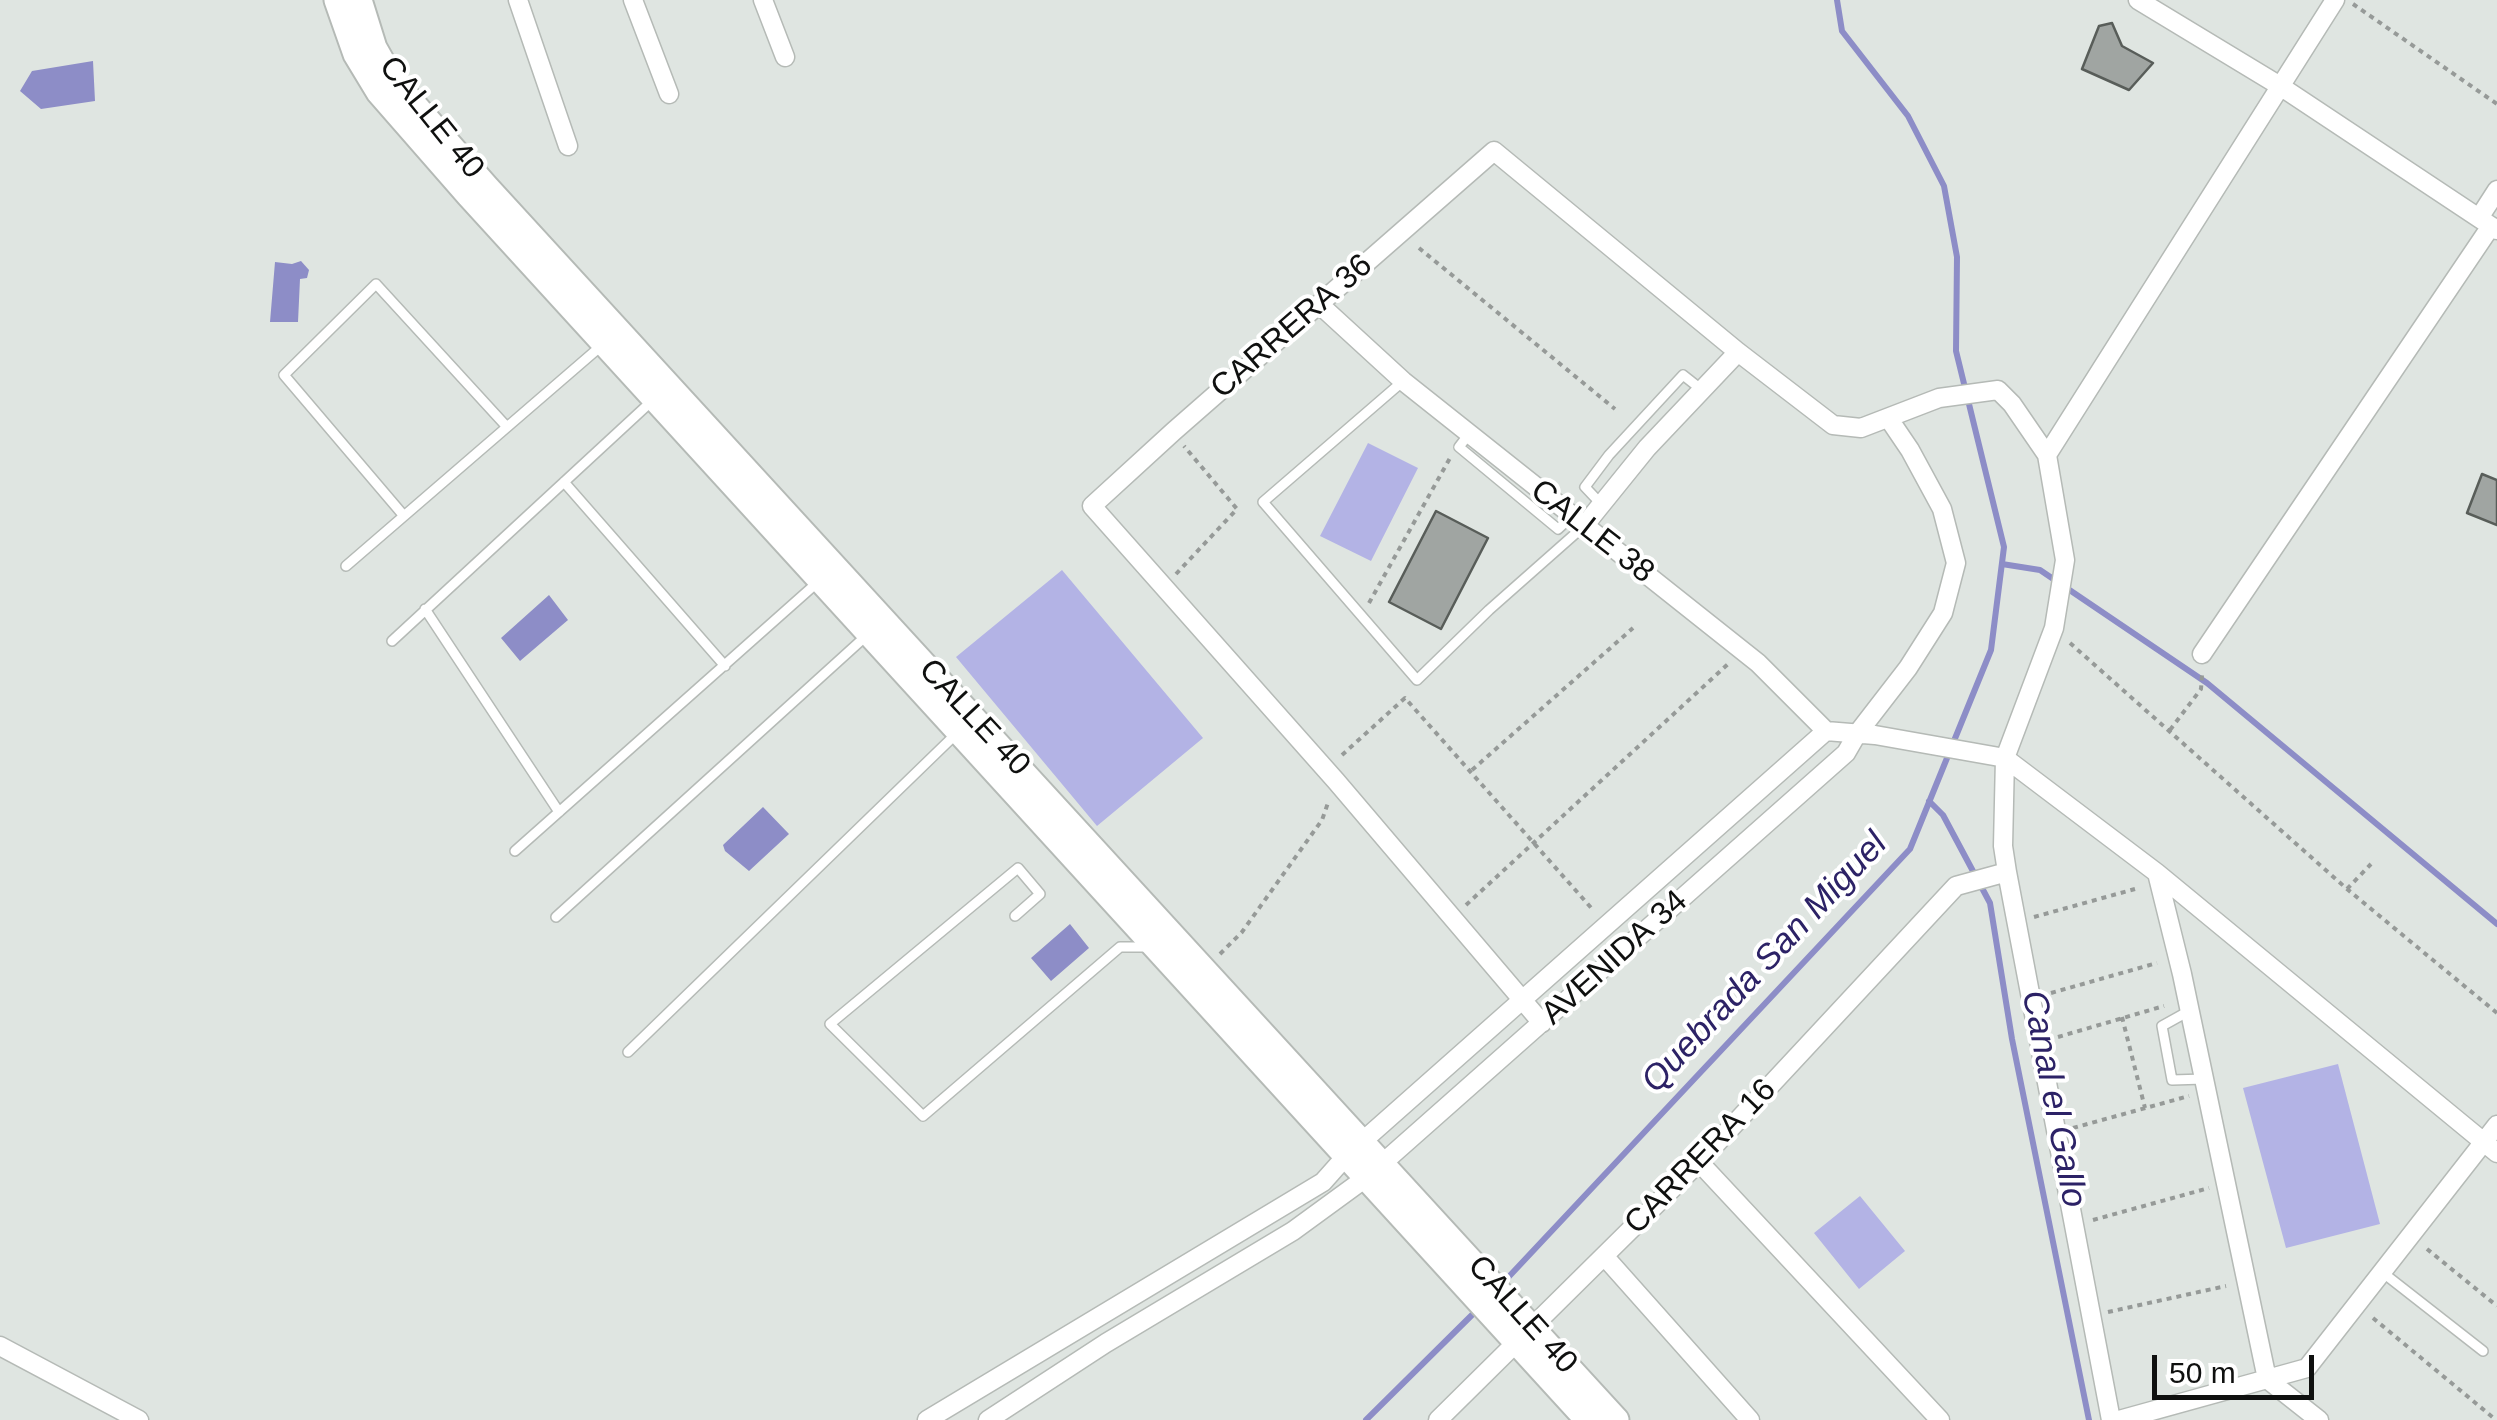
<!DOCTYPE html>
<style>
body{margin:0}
#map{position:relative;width:2497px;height:1420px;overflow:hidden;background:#dfe5e1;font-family:Helvetica,sans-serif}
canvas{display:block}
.scale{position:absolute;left:2152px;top:1355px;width:162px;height:45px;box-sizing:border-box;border:5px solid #0f100f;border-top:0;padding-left:12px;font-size:30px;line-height:35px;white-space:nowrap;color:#0f100f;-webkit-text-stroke:8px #fff;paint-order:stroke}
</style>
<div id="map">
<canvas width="2497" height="1420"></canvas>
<div class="scale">50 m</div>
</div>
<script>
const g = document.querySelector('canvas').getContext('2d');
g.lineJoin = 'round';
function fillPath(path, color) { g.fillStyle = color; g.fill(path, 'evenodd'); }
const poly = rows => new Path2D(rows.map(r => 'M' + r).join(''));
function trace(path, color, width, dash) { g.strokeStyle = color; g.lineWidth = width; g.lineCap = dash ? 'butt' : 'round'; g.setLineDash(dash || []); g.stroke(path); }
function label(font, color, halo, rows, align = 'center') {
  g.font = font + ' Helvetica,sans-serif'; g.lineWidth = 8; g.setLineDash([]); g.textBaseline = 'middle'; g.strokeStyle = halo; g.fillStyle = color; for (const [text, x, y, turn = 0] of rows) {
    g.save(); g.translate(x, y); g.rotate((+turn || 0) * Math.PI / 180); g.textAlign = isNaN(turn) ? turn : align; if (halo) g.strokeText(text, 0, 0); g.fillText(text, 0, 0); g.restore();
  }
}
const green = poly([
 [1368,443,1418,468,1371,561,1320,536],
 [1062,570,1203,738,1097,826,956,657],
 [2338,1064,2380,1224,2286,1248,2243,1088],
 [1860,1196,1905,1251,1859,1289,1814,1233]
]);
const water = poly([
 [93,61,95,101,41,109,20,91,32,71],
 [301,261,309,270,307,278,300,279,298,322,270,322,275,262,292,264],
 [549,595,568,620,520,661,501,638],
 [763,807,789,834,749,871,725,851,723,845],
 [1070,924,1089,948,1051,981,1031,958]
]);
const stream = poly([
 [2002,564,2040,570,2207,683,2497,924],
 [1929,801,1943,815,1990,903,2012,1039,2089,1420],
 [1501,1285,1910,849,1991,650,2004,547,1956,351,1957,257,1944,186,1908,116,1842,31,1837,0],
 [1366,1420,1479,1308]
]);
const building = poly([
 [2112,23,2122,46,2153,63,2129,90,2082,69,2099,26,2112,23],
 [2482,474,2497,480,2497,525,2467,513,2482,474],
 [1436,511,1488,538,1441,629,1389,602,1436,511]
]);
const path = poly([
 [2353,4,2497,104],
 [1419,248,1615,409],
 [1176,574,1237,509,1184,446],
 [1369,603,1450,458],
 [2070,643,2347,889,2497,1013],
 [2170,730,2201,689,2202,675],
 [1342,755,1405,698,1594,911],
 [1472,770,1633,628],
 [2347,889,2371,864],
 [1466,905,1728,664],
 [2034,917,2135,889],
 [1220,954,1242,932,1322,820,1329,800],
 [2051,993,2157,963],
 [2122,1017,2145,1108],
 [2058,1037,2164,1006],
 [2073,1128,2189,1096],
 [2093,1220,2209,1188],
 [2427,1249,2497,1306],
 [2108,1312,2226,1286],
 [2373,1318,2496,1420]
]);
const lane = poly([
 [1402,382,1263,502,1417,680,1489,610,1584,526],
 [1469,434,1459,447,1558,529,1572,516],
 [564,482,725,666],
 [1602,505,1585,487,1609,455,1683,375,1702,390],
 [404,516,284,375,376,284,507,427],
 [346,566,601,346],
 [425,609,559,812],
 [392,641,654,399],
 [515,851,819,581],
 [1015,916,1040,894,1018,868,830,1024,923,1116,1120,947,1151,947],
 [556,917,866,636],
 [2189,1011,2162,1026,2172,1080,2204,1079],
 [628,1052,956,734],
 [2382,1272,2483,1351]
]);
const street = poly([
 [518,0,568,146],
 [633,0,669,94],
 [763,0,785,57],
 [2138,0,2280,86,2497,230],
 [2479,218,2497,190],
 [1319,304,1403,381,1758,663,1826,731,1875,735,2005,758,2157,873,2497,1153],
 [2047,455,2335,0],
 [1584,526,1647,448,1738,352],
 [2202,654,2491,226],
 [2007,872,2111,1420],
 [2157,873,2182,974,2267,1379,2319,1420],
 [1699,1162,1940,1420],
 [1605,1257,1750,1420],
 [0,1346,139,1420],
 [927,1420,1323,1182,1347,1155,1826,731],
 [988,1420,1106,1343,1293,1231,1367,1177,1846,753,1857,734,1908,668,1943,613,1956,563,1942,509,1910,450,1889,419],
 [1438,1420,1699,1162,1956,886,2007,872,2003,846,2005,758,2054,628,2065,560,2047,455,2012,404,1998,390,1939,398,1861,428,1833,425,1738,352,1494,151,1174,431,1092,506,1336,781,1542,1023],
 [2119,1420,2307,1368,2497,1125]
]);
const secondary = poly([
 [337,0,356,54,379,92,469,195,1588,1420],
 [359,0,374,48,392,80,486,187,1616,1420]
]);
const streetNames = [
 ["CALLE 40",431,118,51],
 ["CARRERA 36",1292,327,-41],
 ["CALLE 38",1592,532,38],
 ["CALLE 40",974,718,47],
 ["AVENIDA 34",1615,958,-42],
 ["CARRERA 16",1701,1157,-46],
 ["CALLE 40",1522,1315,48]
];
const waterNames = [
 ["Quebrada San Miguel",1765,963,-47],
 ["Canal el Gallo",2053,1099,79]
];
fillPath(green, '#b3b3e5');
fillPath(water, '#8d8dc7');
trace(stream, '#8d8dc7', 6);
fillPath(building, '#a0a5a2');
trace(building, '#585d59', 2.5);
trace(lane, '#b5bab6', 12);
trace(street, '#b5bab6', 21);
trace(secondary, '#b5bab6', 29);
trace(path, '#969a98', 4, [5, 5]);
trace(lane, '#fff', 9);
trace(street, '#fff', 18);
trace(secondary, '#fff', 25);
label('32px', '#0f100f', '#fff', streetNames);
label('italic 35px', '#2c2266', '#fff', waterNames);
</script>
